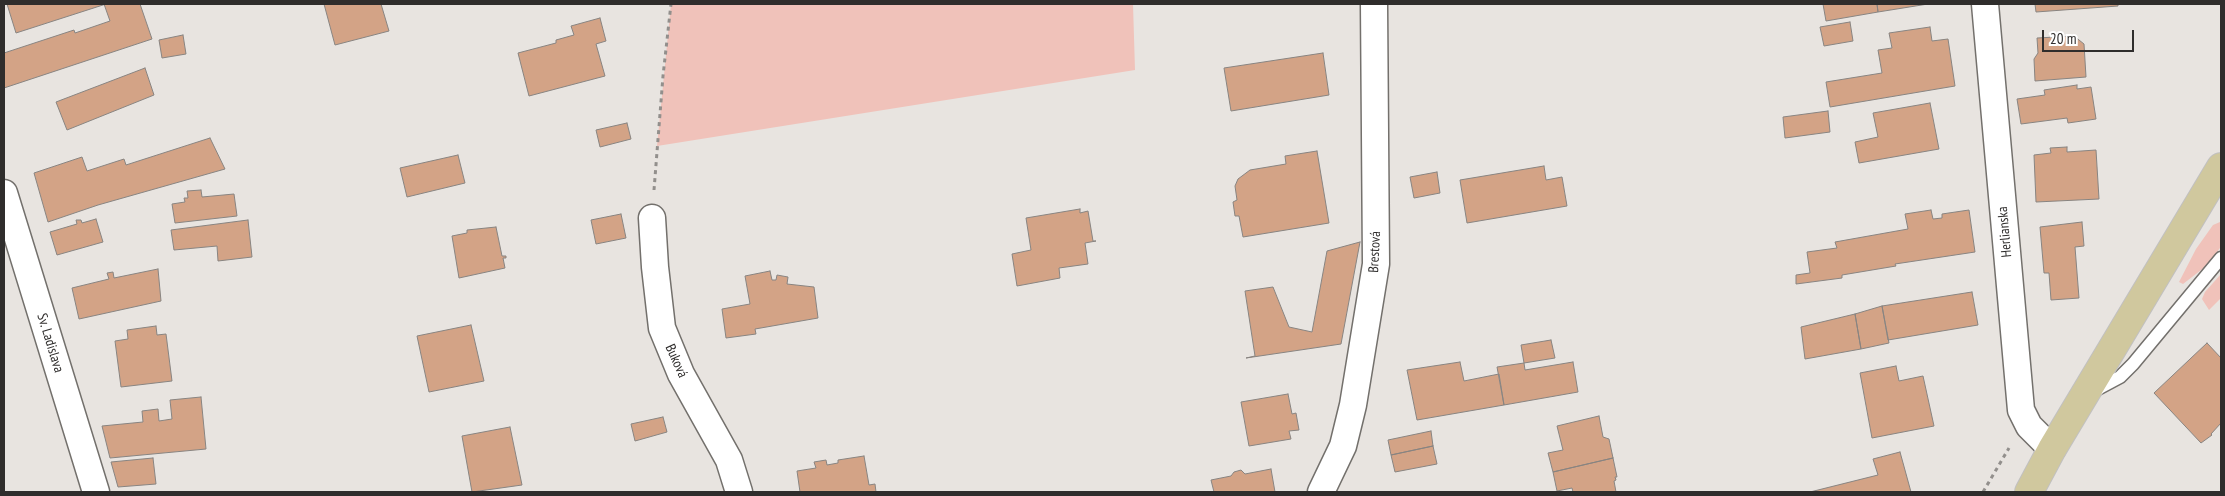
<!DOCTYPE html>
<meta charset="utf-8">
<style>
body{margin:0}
#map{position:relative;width:2225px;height:496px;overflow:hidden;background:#e8e4e0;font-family:"PT Sans Narrow",sans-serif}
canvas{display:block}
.frame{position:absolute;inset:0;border:5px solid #2f2d2c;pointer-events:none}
.scale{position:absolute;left:2042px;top:30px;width:92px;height:22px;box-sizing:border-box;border:2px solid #2f2d2c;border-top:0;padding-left:6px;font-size:15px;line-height:18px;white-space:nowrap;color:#2f2d2c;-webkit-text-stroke:4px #fff;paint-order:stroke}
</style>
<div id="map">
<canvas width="2225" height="496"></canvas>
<div class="frame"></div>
<div class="scale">20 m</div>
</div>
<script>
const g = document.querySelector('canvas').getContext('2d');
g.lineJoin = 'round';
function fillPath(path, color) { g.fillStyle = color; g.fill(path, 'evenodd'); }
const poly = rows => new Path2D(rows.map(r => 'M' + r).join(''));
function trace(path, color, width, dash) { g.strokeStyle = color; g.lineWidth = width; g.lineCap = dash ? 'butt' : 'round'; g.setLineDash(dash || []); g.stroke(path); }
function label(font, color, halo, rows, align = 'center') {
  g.font = font + ' "PT Sans Narrow",sans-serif'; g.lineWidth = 4; g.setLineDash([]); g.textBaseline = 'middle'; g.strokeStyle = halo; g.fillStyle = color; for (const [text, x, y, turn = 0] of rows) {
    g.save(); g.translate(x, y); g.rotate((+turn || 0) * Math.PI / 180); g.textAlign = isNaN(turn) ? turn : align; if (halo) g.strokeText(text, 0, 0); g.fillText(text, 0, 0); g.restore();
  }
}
const green = poly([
 [671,4,1133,4,1135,70,657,146],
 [2220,222,2220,248,2205,267,2183,284,2179,282,2196,249,2213,225],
 [2221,274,2221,298,2209,310,2202,299,2205,292]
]);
const building = poly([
 [7,4,106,4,16,33,7,4],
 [104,4,140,4,152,39,4,88,4,53,74,30,75,33,110,21,104,4],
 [324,4,381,4,389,31,335,45,324,4],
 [1823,4,1877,4,1878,12,1826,21,1823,4],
 [1877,4,1928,4,1878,12,1877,4],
 [2035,4,2118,4,2118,6,2036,12,2035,4],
 [600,18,606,41,596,44,605,76,529,96,518,53,556,43,556,40,574,35,571,26,600,18],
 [1850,22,1853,41,1824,46,1820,27,1850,22],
 [1930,27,1932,41,1948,39,1955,86,1830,107,1826,82,1882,73,1878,50,1892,48,1889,33,1930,27],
 [183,35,186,54,162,58,159,40,183,35],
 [2074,36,2084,44,2086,77,2035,81,2034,59,2038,53,2037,38,2074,36],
 [1323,53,1329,95,1231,111,1224,68,1323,53],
 [145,68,154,95,67,130,56,102,145,68],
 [2077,85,2077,89,2091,87,2096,119,2068,123,2067,118,2021,124,2017,99,2045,95,2044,90,2077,85],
 [1930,103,1939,149,1859,163,1855,142,1878,137,1873,113,1930,103],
 [1828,111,1830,132,1785,138,1783,117,1828,111],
 [627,123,631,139,600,147,596,130,627,123],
 [210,138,225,169,98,205,48,222,34,173,82,157,87,171,124,159,126,165,210,138],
 [2067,147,2067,152,2096,150,2099,199,2036,202,2034,155,2051,153,2050,148,2067,147],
 [1317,151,1329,223,1243,237,1239,216,1235,216,1233,202,1237,200,1235,186,1238,179,1250,170,1286,164,1285,156,1317,151],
 [458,155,465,183,407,197,400,168,458,155],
 [1544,166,1546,180,1562,177,1567,206,1467,223,1460,180,1544,166],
 [1437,172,1440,193,1414,198,1410,177,1437,172],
 [201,190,202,197,234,194,237,216,175,223,172,204,185,202,184,198,188,198,187,191,201,190],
 [1080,209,1080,213,1088,211,1093,241,1096,241,1085,243,1088,264,1059,268,1060,278,1017,286,1012,254,1031,250,1026,218,1080,209],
 [1931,210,1933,219,1942,218,1942,214,1969,210,1975,252,1895,264,1896,266,1842,275,1842,278,1796,284,1796,275,1810,273,1807,252,1837,248,1835,242,1908,229,1905,214,1931,210],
 [621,214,626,238,596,244,591,220,621,214],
 [96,219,103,242,57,255,50,232,77,224,76,220,81,220,82,223,96,219],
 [248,220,252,257,218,261,217,246,174,250,171,230,248,220],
 [2082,222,2084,246,2075,247,2079,298,2051,300,2049,273,2044,273,2040,227,2082,222],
 [496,227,502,256,506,256,506,258,503,258,505,268,459,278,452,236,467,233,467,230,496,227],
 [1360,242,1341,344,1246,358,1255,356,1245,291,1273,287,1289,327,1312,332,1327,251,1360,242],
 [158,269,161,301,79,319,72,288,109,279,107,273,113,272,114,278,158,269],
 [770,271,772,280,776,280,777,275,788,277,787,284,814,287,818,318,755,329,756,334,726,338,722,309,750,304,745,276,770,271],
 [1972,292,1978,325,1888,340,1882,306,1972,292],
 [1882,306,1889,343,1861,349,1855,314,1882,306],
 [1855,314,1861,349,1805,359,1801,327,1855,314],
 [471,325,484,381,429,392,417,336,471,325],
 [156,326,157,335,166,334,172,381,121,387,115,341,128,339,127,330,156,326],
 [1551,340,1555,358,1524,363,1521,345,1551,340],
 [2207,343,2221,358,2221,423,2211,434,2212,435,2201,443,2154,393,2207,343],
 [1460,362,1464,381,1499,374,1504,405,1417,420,1407,370,1460,362],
 [1573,362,1578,392,1504,405,1497,367,1524,363,1525,370,1573,362],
 [1896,366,1899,381,1923,376,1934,426,1872,438,1860,373,1896,366],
 [1288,394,1292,414,1296,413,1299,430,1289,431,1291,439,1249,446,1241,402,1288,394],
 [201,397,206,449,110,458,102,426,143,422,142,411,158,409,159,421,172,419,170,400,201,397],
 [1599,416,1603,437,1609,439,1613,458,1553,472,1548,453,1563,450,1557,426,1599,416],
 [663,417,667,432,635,441,631,424,663,417],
 [510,427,522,485,472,492,462,436,510,427],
 [1431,431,1433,446,1391,455,1388,440,1431,431],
 [1433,446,1437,464,1395,472,1391,455,1433,446],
 [1900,452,1911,492,1810,492,1878,475,1873,459,1900,452],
 [864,456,869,485,875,484,876,492,800,492,797,471,816,468,814,462,826,460,827,465,838,463,838,460,864,456],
 [153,458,156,484,118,487,111,462,153,458],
 [1613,458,1617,477,1615,477,1616,480,1614,481,1616,492,1573,492,1572,488,1557,491,1553,472,1613,458],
 [1271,469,1275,492,1214,492,1211,480,1231,476,1234,472,1241,470,1245,474,1271,469]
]);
const path = poly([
 [654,190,663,76,671,4],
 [1983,492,2009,448]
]);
const service = poly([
 [2090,393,2120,377,2133,364,2221,258]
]);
const minor = poly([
 [1985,4,2021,410,2029,426,2052,449],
 [4,193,96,492],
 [652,218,655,267,662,328,681,374,729,460,739,492],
 [1321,492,1343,446,1353,405,1376,264,1374,4]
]);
const primary = poly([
 [2029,492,2052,449,2221,167]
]);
const streetNames = [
 ["Herlianska",2005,232,-95],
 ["Brestová",1375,252,-87],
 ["Sv. Ladislava",50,343,73],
 ["Buková",676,361,66]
];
fillPath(green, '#f0c2ba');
fillPath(building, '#d3a386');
trace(building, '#888481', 1);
trace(service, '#73706c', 15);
trace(minor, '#73706c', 29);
trace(primary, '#c1c0c0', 30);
trace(path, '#928f8c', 3, [4, 4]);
trace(service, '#fff', 12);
trace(minor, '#fff', 26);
trace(primary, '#d0c89e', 28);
label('14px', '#2f2d2c', '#fff', streetNames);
</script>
